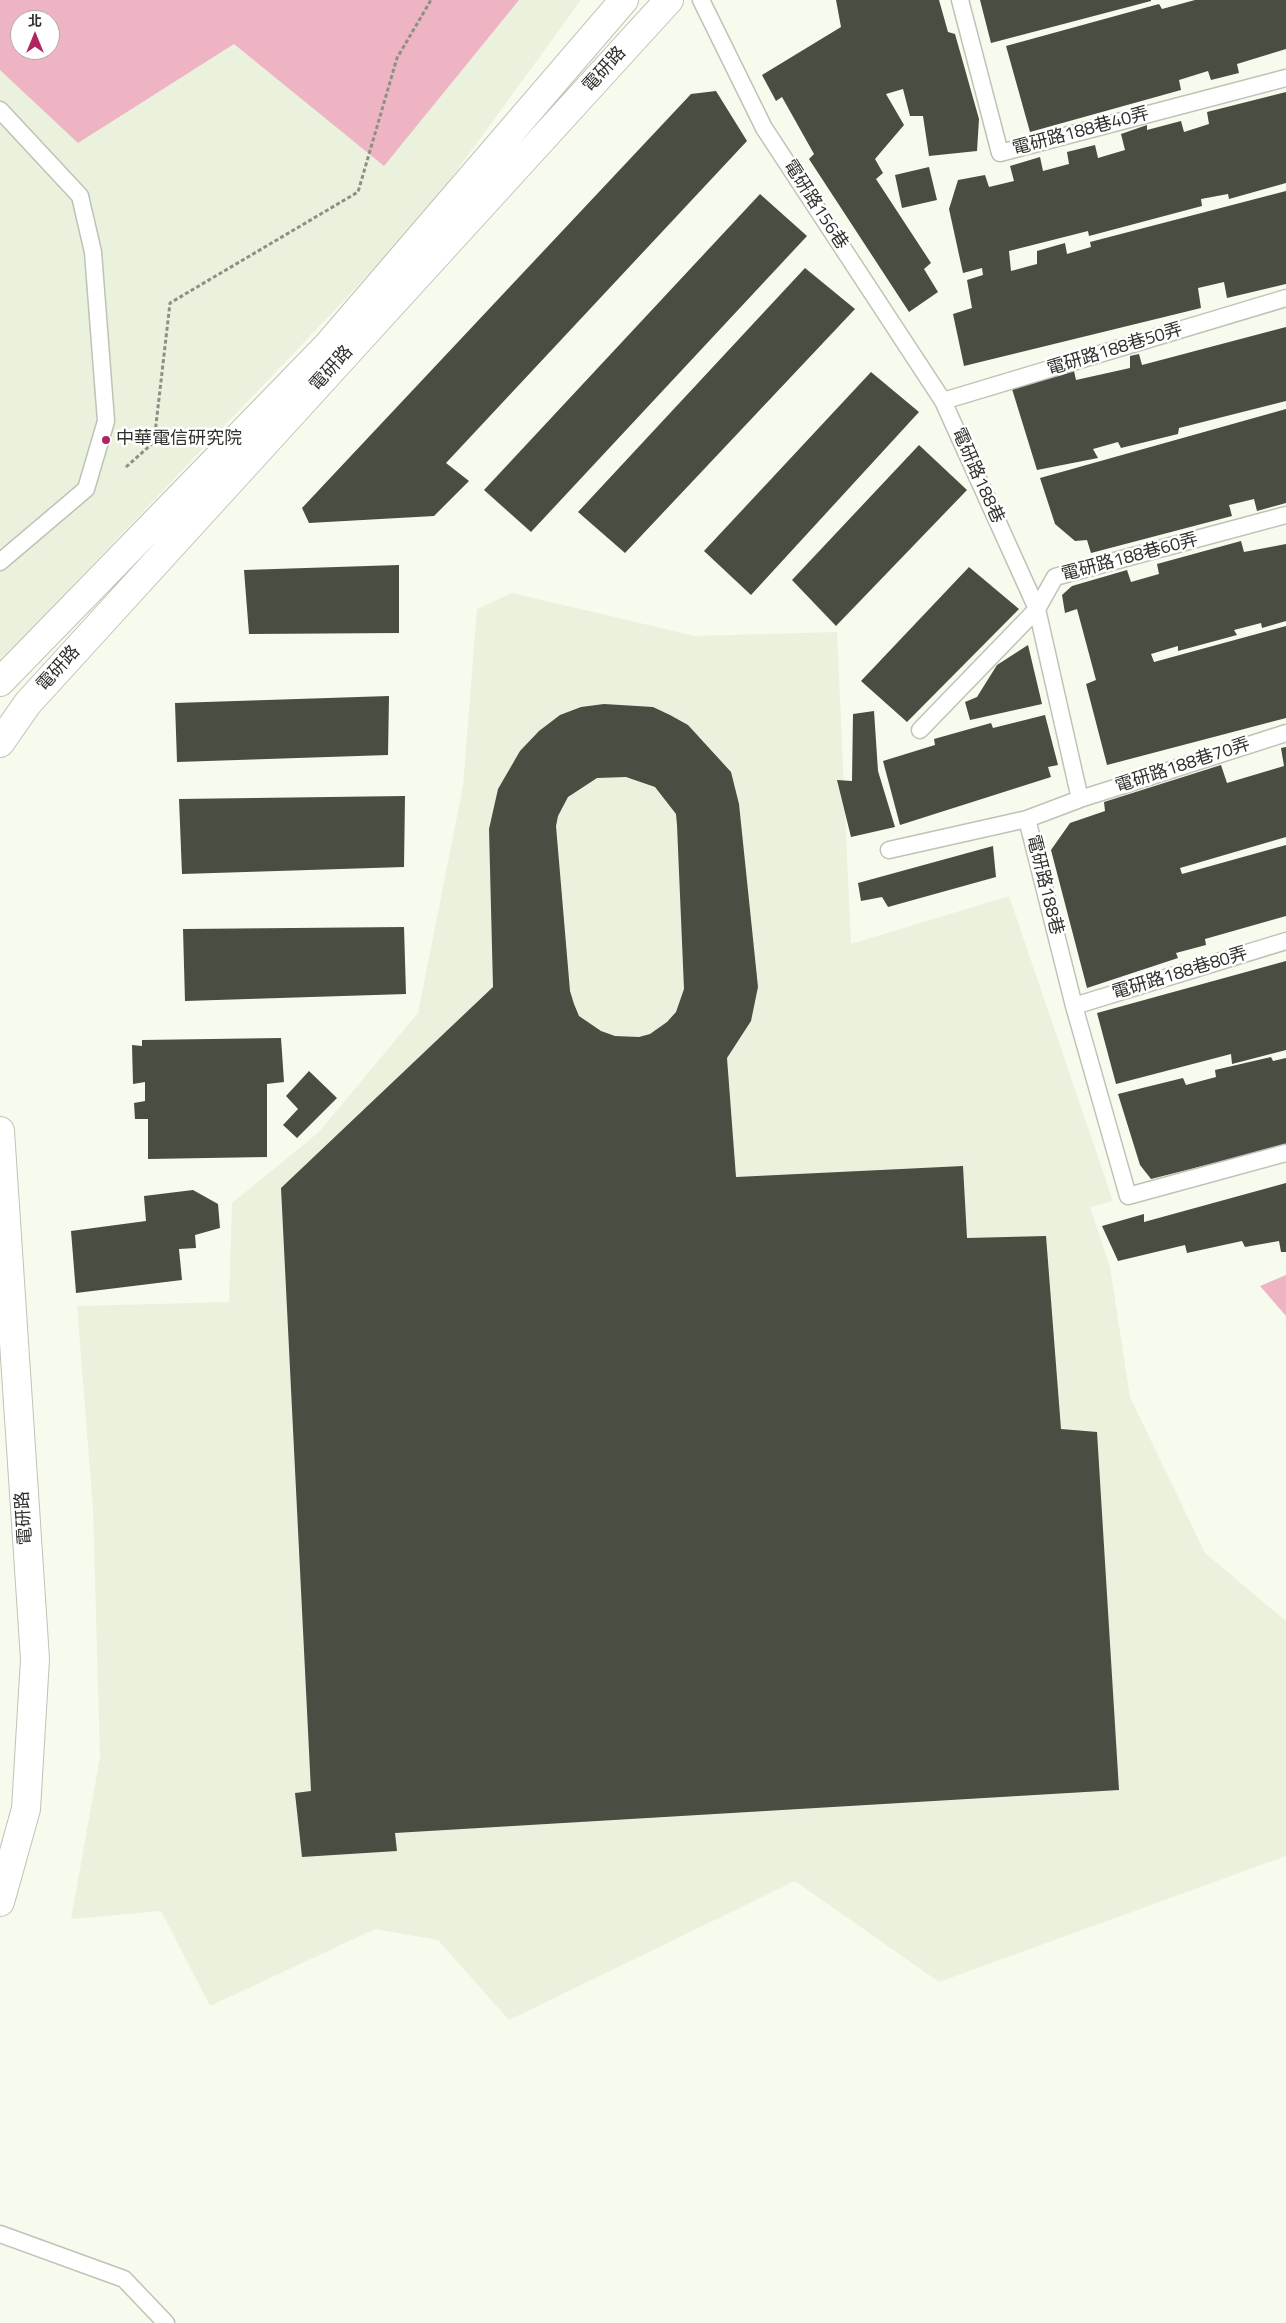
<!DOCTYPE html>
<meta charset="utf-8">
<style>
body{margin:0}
#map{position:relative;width:1286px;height:2323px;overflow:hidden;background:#f6fbed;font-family:"Titillium Web","Noto Sans TC",sans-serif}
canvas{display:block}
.north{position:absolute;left:10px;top:10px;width:50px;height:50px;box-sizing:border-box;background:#fff;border:1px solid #acadab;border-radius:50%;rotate:0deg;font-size:14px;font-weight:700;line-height:20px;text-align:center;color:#30322d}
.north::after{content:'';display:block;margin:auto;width:18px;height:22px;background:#b02460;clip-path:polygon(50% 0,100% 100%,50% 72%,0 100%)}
</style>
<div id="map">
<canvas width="1286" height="2323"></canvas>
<div class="north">北</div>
</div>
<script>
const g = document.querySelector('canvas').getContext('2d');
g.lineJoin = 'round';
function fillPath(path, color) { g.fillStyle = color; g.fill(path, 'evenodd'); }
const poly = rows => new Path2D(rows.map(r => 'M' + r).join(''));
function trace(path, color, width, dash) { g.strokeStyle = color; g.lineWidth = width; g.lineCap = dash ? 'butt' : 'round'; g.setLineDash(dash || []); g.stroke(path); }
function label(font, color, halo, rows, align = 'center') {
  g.font = font + ' "Titillium Web","Noto Sans TC",sans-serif'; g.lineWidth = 5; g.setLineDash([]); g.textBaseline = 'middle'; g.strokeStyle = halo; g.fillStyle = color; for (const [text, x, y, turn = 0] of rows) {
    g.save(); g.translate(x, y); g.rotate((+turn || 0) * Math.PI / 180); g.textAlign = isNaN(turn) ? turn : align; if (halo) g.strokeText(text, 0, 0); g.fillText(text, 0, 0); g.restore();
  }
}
const built = poly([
 [0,0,581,0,423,217,0,662],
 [20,20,50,20,50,50,20,50],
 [512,593,695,636,837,632,851,944,1009,896,1113,1201,1090,1207,1110,1267,1130,1397,1205,1553,1286,1621,1286,1856,939,1982,795,1881,509,2020,438,1940,375,1929,210,2006,161,1911,71,1919,100,1757,93,1509,77,1306,229,1302,232,1203,319,1132,418,1013,463,786,477,609]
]);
const forest = poly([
 [0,0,519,0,384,166,234,44,78,143,0,70],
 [20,20,50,20,50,50,20,50],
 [1286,1275,1286,1316,1260,1286]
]);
const building = poly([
 [836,0,939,0,948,32,955,34,979,119,977,151,929,156,923,116,910,116,903,89,886,94,904,125,875,159,883,173,876,179,931,263,924,269,938,292,909,312,809,159,814,154,782,97,776,101,762,75,841,27],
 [980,0,1151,0,1151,1,991,43],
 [1195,0,1286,0,1286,49,1237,64,1239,73,1211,80,1208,71,1179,80,1181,90,1030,132,1006,46,1159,4,1162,9],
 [716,91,747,141,446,463,469,481,434,516,309,523,302,508,691,94],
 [1286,92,1286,183,1229,199,1228,194,1201,199,1202,206,1089,236,1088,231,1009,251,1011,271,1037,264,1037,251,1065,243,1067,254,1091,247,1090,242,1286,191,1286,284,1227,298,1224,282,1198,288,1201,308,964,366,953,314,972,308,967,280,983,275,982,268,963,273,949,209,958,180,985,175,989,187,1014,181,1010,166,1040,157,1043,171,1069,164,1067,152,1095,145,1098,158,1125,150,1121,134,1147,125,1147,130,1181,121,1184,132,1209,124,1207,112],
 [929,167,937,200,902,208,895,175],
 [760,194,807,236,531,532,484,490],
 [805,268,855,309,625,553,578,512],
 [1286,327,1286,401,1179,428,1178,434,1121,448,1118,442,1093,449,1098,458,1037,470,1012,389,1074,371,1076,380,1130,368,1130,356,1139,354,1142,365],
 [871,372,919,412,751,595,704,551],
 [1286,409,1286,503,1257,511,1254,499,1229,505,1232,516,1091,553,1087,540,1075,541,1055,524,1040,478],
 [919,445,967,490,836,626,792,580],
 [1241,541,1244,552,1286,544,1286,621,1262,628,1261,623,1234,630,1237,635,1178,651,1178,646,1151,654,1154,662,1286,626,1286,718,1107,765,1086,684,1096,680,1077,609,1065,613,1062,595,1072,586,1127,570,1131,582,1159,574,1157,564],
 [399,565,399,633,249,634,244,570],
 [969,567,1019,609,907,722,861,681],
 [1028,645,1042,704,970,720,965,702,977,697,997,665],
 [389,696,388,755,177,762,175,703],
 [604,704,653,707,670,715,688,725,731,772,739,804,758,987,751,1021,727,1058,736,1177,963,1166,967,1238,1046,1236,1061,1429,1097,1432,1119,1790,395,1833,397,1851,302,1857,295,1793,311,1791,281,1188,493,987,489,829,498,789,520,751,539,731,560,715,581,707],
 [626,777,655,787,676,814,677,825,684,989,676,1012,667,1022,650,1034,639,1037,615,1036,601,1031,579,1016,574,1004,570,991,556,826,558,816,568,797,597,778],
 [874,711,878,771,895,827,851,837,837,780,852,781,853,714],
 [1045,715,1058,765,1048,767,1051,777,900,825,883,761,935,745,934,739,991,723,993,728],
 [1286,747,1286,837,1180,868,1182,874,1286,845,1286,916,1205,939,1206,945,1176,953,1178,958,1087,988,1051,850,1070,823,1105,811,1104,802,1221,765,1227,783,1284,766,1281,748],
 [405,796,404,867,182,874,179,799],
 [993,846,996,877,888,907,882,897,861,901,858,883],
 [404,927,406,994,185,1001,183,929],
 [1286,961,1286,1050,1232,1064,1231,1054,1116,1084,1097,1013],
 [281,1038,284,1082,267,1084,267,1157,148,1159,148,1119,135,1119,134,1103,145,1101,145,1082,133,1084,132,1045,142,1046,142,1040],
 [1271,1057,1273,1061,1286,1058,1286,1145,1151,1179,1140,1165,1118,1094,1183,1078,1186,1085,1216,1077,1215,1070],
 [309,1071,337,1098,297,1138,283,1125,298,1109,286,1096],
 [1286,1183,1286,1252,1281,1252,1279,1241,1245,1247,1242,1241,1187,1253,1185,1245,1118,1261,1102,1226,1144,1214,1144,1222],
 [193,1190,218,1204,220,1228,195,1235,196,1248,179,1249,182,1280,76,1293,71,1231,146,1221,144,1196]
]);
const path = poly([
 [126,467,154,442,170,303,358,192,397,58,431,0]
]);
const lane = poly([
 [701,0,764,128,943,401,1037,609,1080,799,1027,819,1074,1006,1128,1196,1286,1153],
 [960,0,1000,153,1286,78],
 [0,110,80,196,93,252,106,421,86,489,0,562],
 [943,401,1286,298],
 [920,730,1037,609,1055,577,1286,515],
 [1080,799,1286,733],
 [889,850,1027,819],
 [1074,1006,1286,941],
 [0,2234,124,2279,166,2323]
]);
const secondary = poly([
 [0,682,327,346,624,0],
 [0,743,28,703,669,0],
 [0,1131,35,1659,26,1809,0,1902]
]);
const markers = [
 [106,440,5,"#b02460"]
];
const streetNames = [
 ["電研路",605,70,-48],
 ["電研路188巷40弄",1081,132,-15],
 ["電研路156巷",815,205,57],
 ["電研路188巷50弄",1115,350,-17],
 ["電研路",332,369,-48],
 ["電研路188巷",977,476,66],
 ["電研路188巷60弄",1130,558,-15],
 ["電研路",59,669,-48],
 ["電研路188巷70弄",1183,766,-18],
 ["電研路188巷",1044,885,76],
 ["電研路188巷80弄",1180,974,-17],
 ["電研路",25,1518,-94]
];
const poiNames = [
 ["中華電信研究院",116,440]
];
fillPath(built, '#eaf2dd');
fillPath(forest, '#eeb4c4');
fillPath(building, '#494d42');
trace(lane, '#bec3b6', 19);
trace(secondary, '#bec3b6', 30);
trace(path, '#8c9087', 3, [4, 2.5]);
trace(lane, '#fff', 16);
trace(secondary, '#fff', 28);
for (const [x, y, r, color] of markers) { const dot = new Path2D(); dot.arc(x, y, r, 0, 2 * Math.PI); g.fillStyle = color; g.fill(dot); trace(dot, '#fff', 2); }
label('18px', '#30322d', '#fff', streetNames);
label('18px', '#30322d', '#fff', poiNames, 'left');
</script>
